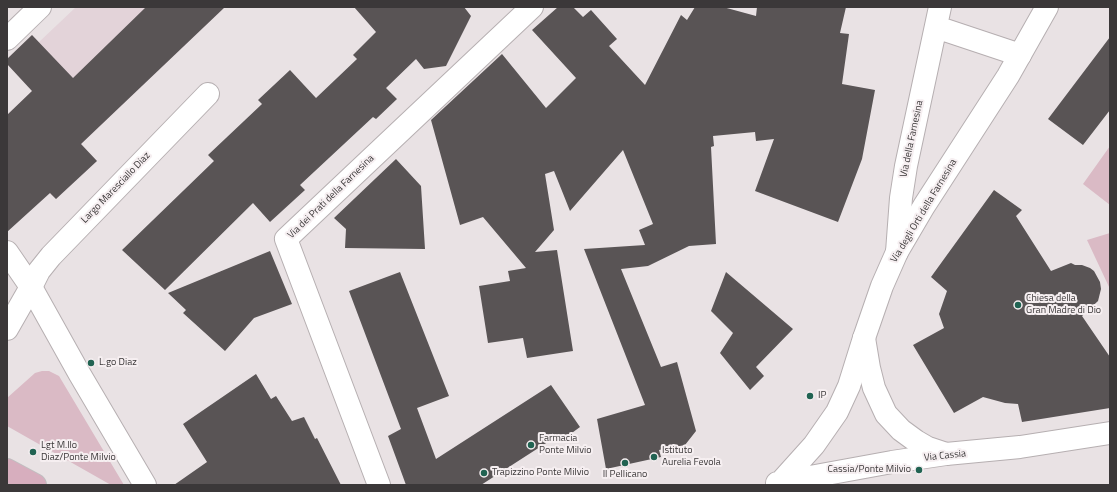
<!DOCTYPE html>
<style>
body{margin:0}
#map{position:relative;width:1117px;height:492px;overflow:hidden;background:#e9e2e4;font-family:"Titillium Web",sans-serif}
canvas{display:block}
.frame{position:absolute;inset:0;border:8px solid #3b3839;pointer-events:none}
</style>
<div id="map">
<canvas width="1117" height="492"></canvas>
<div class="frame"></div>
</div>
<script>
const g = document.querySelector('canvas').getContext('2d');
g.lineJoin = 'round';
function fillPath(path, color) { g.fillStyle = color; g.fill(path, 'evenodd'); }
const poly = rows => new Path2D(rows.map(r => 'M' + r).join(''));
function trace(path, color, width, dash) { g.strokeStyle = color; g.lineWidth = width; g.lineCap = dash ? 'butt' : 'round'; g.setLineDash(dash || []); g.stroke(path); }
function label(font, color, halo, rows, align = 'center') {
  g.font = font + ' "Titillium Web",sans-serif'; g.lineWidth = 4; g.setLineDash([]); g.textBaseline = 'middle'; g.strokeStyle = halo; g.fillStyle = color; for (const [text, x, y, turn = 0] of rows) {
    g.save(); g.translate(x, y); g.rotate((+turn || 0) * Math.PI / 180); g.textAlign = isNaN(turn) ? turn : align; if (halo) g.strokeText(text, 0, 0); g.fillText(text, 0, 0); g.restore();
  }
}
const built = poly([
 [76,7,225,7,81,144,97,161,56,199,49,193,7,232,7,115,32,91,7,64,7,59,32,35,39,42]
]);
const green = poly([
 [1110,146,1110,205,1083,184],
 [1110,233,1110,289,1087,240],
 [42,371,49,371,59,376,124,485,111,485,7,426,7,398,35,373]
]);
const building = poly([
 [146,7,225,7,81,144,97,161,56,199,50,193,7,232,7,115,32,91,7,64,7,59,32,35,73,78],
 [354,7,464,7,471,16,446,66,424,69,416,59,386,88,397,99,376,119,373,117,300,185,305,190,270,222,253,203,165,290,122,250,214,161,208,155,262,104,258,100,290,70,316,98,357,59,353,55,376,32],
 [558,7,573,7,583,17,591,10,617,39,609,46,645,85,681,15,687,20,695,7,723,7,756,16,757,7,846,7,840,33,849,34,842,84,875,90,862,159,838,222,755,191,774,139,756,141,755,132,713,136,714,146,711,147,716,244,689,246,648,266,621,269,661,367,677,362,696,431,685,445,659,450,661,457,606,469,597,419,645,405,584,249,645,245,639,230,653,224,623,150,570,211,554,171,545,174,554,230,535,252,557,250,573,351,527,358,523,338,488,343,479,286,510,281,508,271,526,268,483,217,460,225,431,120,502,54,546,108,576,78,532,30],
 [1110,37,1110,110,1083,145,1048,119],
 [396,159,421,186,425,249,345,248,346,229,334,218],
 [994,190,1022,210,1016,216,1051,271,1071,263,1075,265,1082,265,1090,268,1094,271,1100,282,1101,289,1098,301,1082,316,1110,357,1110,408,1022,422,1018,404,1005,403,983,397,954,413,913,345,944,328,939,314,947,291,931,277],
 [270,251,292,304,254,318,225,351,183,313,186,310,168,293],
 [400,272,449,396,417,408,436,459,551,385,580,427,561,441,557,436,481,485,406,485,388,436,401,429,349,291],
 [726,272,793,329,756,367,764,376,750,390,720,353,733,333,711,311],
 [256,374,271,399,276,396,292,421,304,417,315,439,317,438,341,485,174,485,207,462,183,424]
]);
const minor = poly([
 [936,27,1020,55],
 [7,39,40,7],
 [897,252,901,198,906,166,940,7],
 [31,287,39,271,51,256,208,94],
 [864,338,869,368,874,388,886,414,901,430,916,441,928,448,946,454],
 [379,485,286,239,532,7]
]);
const tertiary = poly([
 [7,252,31,287,79,373,145,485],
 [7,329,31,287],
 [777,483,892,462,946,454,1020,447,1110,433],
 [778,485,814,445,837,412,849,386,864,338,882,286,897,252,924,206,1008,76,1047,7]
]);
const primary = poly([
 [7,470,35,485]
]);
const markers = [
 [1018,305,4,"#216352"],
 [91,363,4,"#216352"],
 [810,396,4,"#216352"],
 [531,445,4,"#216352"],
 [33,452,4,"#216352"],
 [654,457,4,"#216352"],
 [625,463,4,"#216352"],
 [919,470,4,"#216352"],
 [484,473,4,"#216352"]
];
const streetNames = [
 ["Via della Farnesina",912,139,-78],
 ["Largo Maresciallo Diaz",116,188,-46],
 ["Via dei Prati della Farnesina",331,197,-44],
 ["Via degli Orti della Farnesina",924,211,-59],
 ["Via Cassia",945,456,-6]
];
const poiNames = [
 ["Chiesa della",1026,299],
 ["Gran Madre di Dio",1026,311],
 ["L.go Diaz",99,363],
 ["IP",818,396],
 ["Farmacia",539,439],
 ["Ponte Milvio",539,451],
 ["Lgt M.llo",41,446],
 ["Diaz/Ponte Milvio",41,458],
 ["Istituto",662,451],
 ["Aurelia Fevola",662,463],
 ["Cassia/Ponte Milvio",911,470,"right"],
 ["Trapizzino Ponte Milvio",492,473],
 ["Il Pellicano",625,475,"center"]
];
fillPath(built, '#e3d3d9');
fillPath(green, '#dabac5');
fillPath(building, '#595455');
trace(minor, '#b6afb1', 24);
trace(tertiary, '#b6afb1', 24);
trace(primary, '#c0bfc0', 24);
trace(minor, '#fff', 22);
trace(tertiary, '#fff', 22);
trace(primary, '#d7aebe', 22);
for (const [x, y, r, color] of markers) { const dot = new Path2D(); dot.arc(x, y, r, 0, 2 * Math.PI); g.fillStyle = color; g.fill(dot); trace(dot, '#f6eff1', 1.5); }
label('10px', '#3b3839', '#f6eff1', streetNames);
label('10px', '#3b3839', '#f6eff1', poiNames, 'left');
</script>
